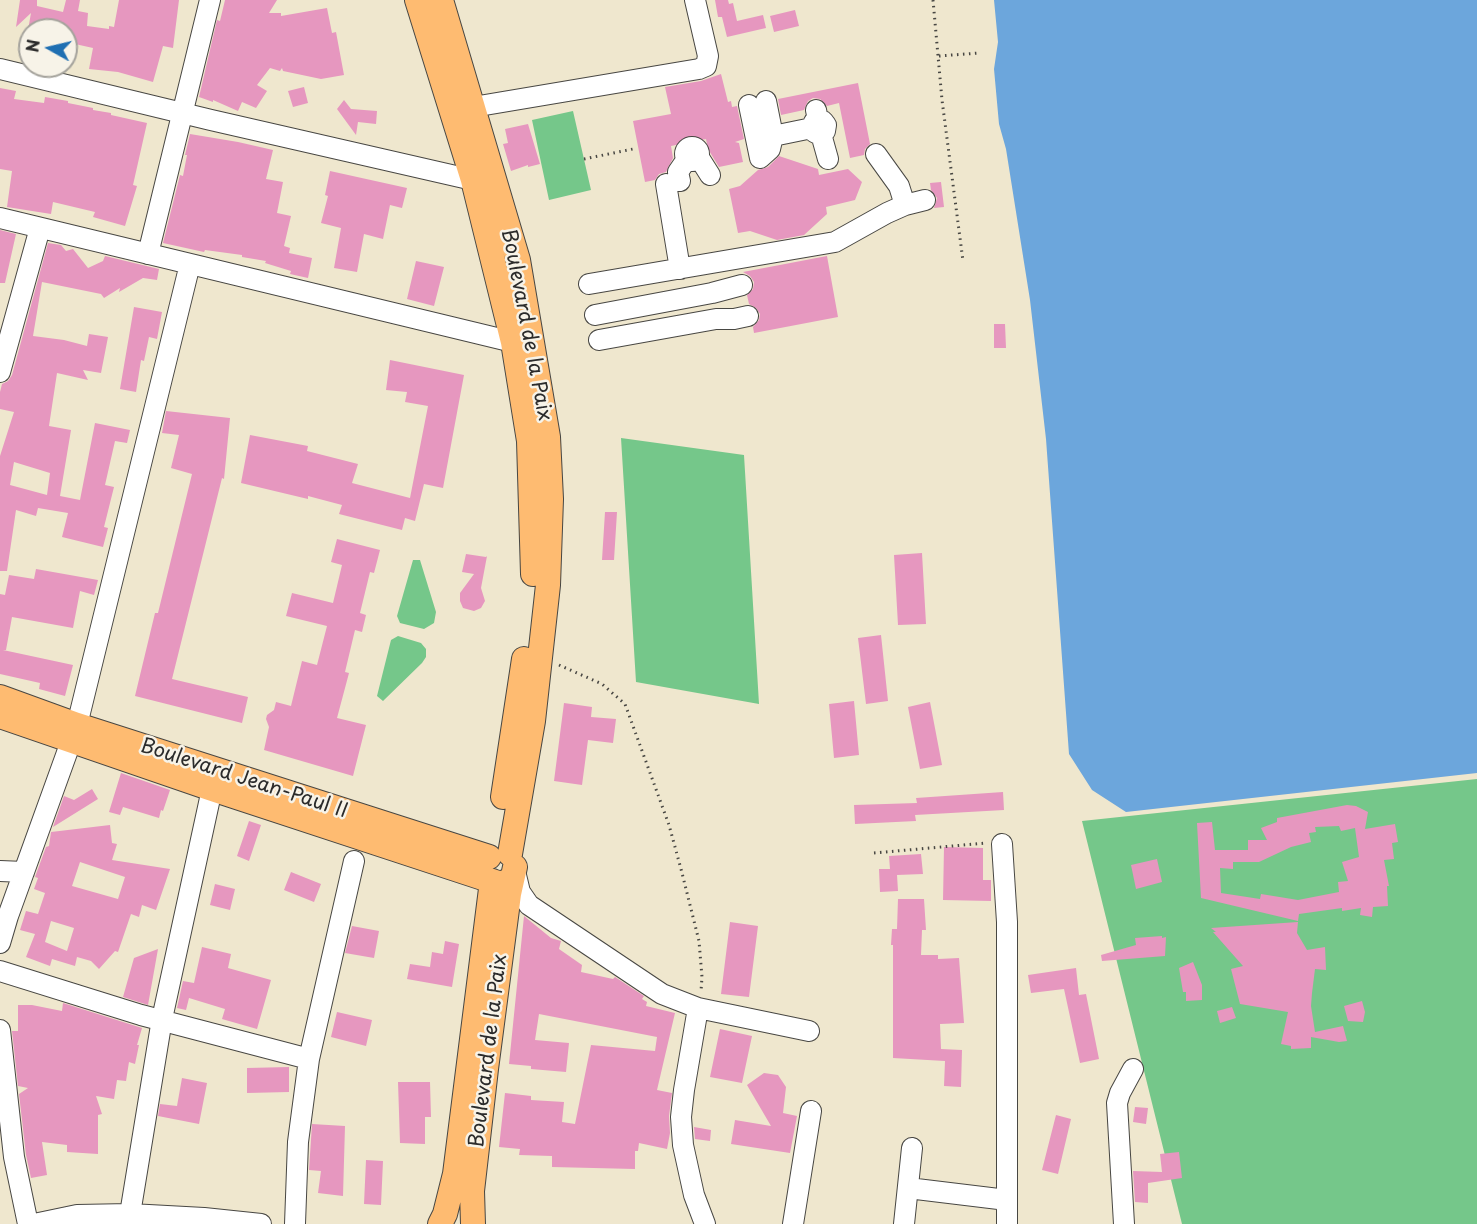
<!DOCTYPE html>
<style>
body{margin:0}
#map{position:relative;width:1477px;height:1224px;overflow:hidden;background:#efe7ce;font-family:"Playpen Sans",sans-serif}
canvas{display:block}
.north{position:absolute;left:18px;top:18px;width:60px;height:60px;box-sizing:border-box;background:#f7f3e8;border:2px solid #a5a39c;border-radius:50%;rotate:278deg;font-size:16px;font-weight:700;line-height:24px;text-align:center;color:#2b2b2b}
.north::after{content:'';display:block;margin:auto;width:21px;height:27px;background:#1f6fb2;clip-path:polygon(50% 0,100% 100%,50% 72%,0 100%)}
</style>
<div id="map">
<canvas width="1477" height="1224"></canvas>
<div class="north">N</div>
</div>
<script>
const g = document.querySelector('canvas').getContext('2d');
g.lineJoin = 'round';
function fillPath(path, color) { g.fillStyle = color; g.fill(path, 'evenodd'); }
const poly = rows => new Path2D(rows.map(r => 'M' + r).join(''));
function trace(path, color, width, dash) { g.strokeStyle = color; g.lineWidth = width; g.lineCap = dash ? 'butt' : 'round'; g.setLineDash(dash || []); g.stroke(path); }
function label(font, color, halo, rows, align = 'center') {
  g.font = font + ' "Playpen Sans",sans-serif'; g.lineWidth = 5; g.setLineDash([]); g.textBaseline = 'middle'; g.strokeStyle = halo; g.fillStyle = color; for (const [text, x, y, turn = 0] of rows) {
    g.save(); g.translate(x, y); g.rotate((+turn || 0) * Math.PI / 180); g.textAlign = isNaN(turn) ? turn : align; if (halo) g.strokeText(text, 0, 0); g.fillText(text, 0, 0); g.restore();
  }
}
const green = poly([
 [573,111,591,190,549,200,532,120],
 [621,438,744,455,759,704,636,682],
 [413,560,420,560,436,612,434,623,424,629,400,623,397,616],
 [398,636,421,643,426,649,426,657,422,663,383,701,377,696,391,640],
 [1477,779,1477,1224,1182,1224,1082,821]
]);
const water = poly([
 [994,0,1477,0,1477,773,1126,812,1092,790,1069,754,1046,439,1030,300,1006,149,999,124,994,69,998,42]
]);
const building = poly([
 [20,0,37,0,37,6,63,12,66,0,80,0,78,11,88,13,87,26,109,29,109,26,114,27,119,0,179,0,173,48,163,46,153,82,118,72,89,69,93,48,66,42,66,30,28,30,31,13,16,27],
 [225,0,277,0,269,13,281,13,281,16,327,8,332,33,336,32,344,75,321,79,283,71,282,68,280,71,270,68,257,85,267,91,256,108,242,102,238,111,213,100,213,102,199,97,217,20,220,21],
 [715,0,728,0,729,4,733,3,737,21,763,15,766,28,727,37,722,17,718,17],
 [795,10,799,26,774,32,770,16],
 [721,74,728,102,731,101,732,107,737,106,744,139,735,142,739,143,743,162,719,167,708,149,706,139,671,146,673,158,666,172,659,174,655,180,645,182,633,121,671,114,665,87,701,81],
 [858,83,870,144,865,149,864,155,850,158,839,103,827,106,820,99,813,98,808,101,804,110,781,115,778,99],
 [304,87,308,103,293,107,288,91],
 [0,88,16,91,14,99,44,103,45,97,68,101,68,103,93,108,93,110,111,113,111,115,147,123,133,185,137,186,125,226,93,217,95,212,53,202,51,214,7,207,12,171,0,169],
 [344,100,351,109,377,111,376,124,358,122,356,135,337,109],
 [528,124,540,164,528,167,528,165,511,171,503,144,508,143,505,129],
 [190,134,238,142,273,150,266,179,283,182,277,213,291,216,284,246,290,248,289,253,312,258,308,278,290,274,291,271,265,263,266,261,242,257,242,255,205,250,204,252,163,243,180,175,183,176,187,155,185,155],
 [779,156,818,169,819,175,848,169,862,182,855,200,826,207,827,214,804,235,777,240,750,231,738,233,729,189,740,186,758,170,768,167],
 [330,171,407,188,402,208,390,205,383,239,364,234,357,272,334,268,341,228,321,223,328,196,325,195],
 [941,182,944,207,934,208,937,198,931,190,930,183],
 [0,230,16,234,5,283,0,283],
 [48,243,61,245,66,251,73,249,88,268,103,261,105,256,159,269,157,280,143,278,119,292,120,288,104,298,101,294,42,282,33,336,64,340,87,346,89,334,108,337,101,373,83,370,88,380,57,373,49,426,71,430,60,496,80,500,95,423,130,430,127,443,115,441,105,485,114,487,104,527,108,528,103,547,62,537,68,513,38,508,36,516,16,510,7,571,0,571,0,456,14,412,0,409,0,392,2,384,8,381,12,375],
 [14,462,50,473,47,495,10,485],
 [827,256,838,317,754,333,753,327,759,320,760,314,756,308,749,304,747,295,753,289,754,282,750,276,743,272],
 [416,261,444,267,434,306,407,299],
 [134,307,162,312,157,339,149,337,144,361,141,360,136,392,120,389],
 [994,324,1005,324,1006,348,994,348],
 [390,360,464,375,443,488,424,484,415,521,405,518,402,530,339,514,342,505,308,496,308,499,241,483,250,435,308,446,307,451,358,464,352,483,410,498,428,406,405,402,407,392,386,390],
 [166,411,230,418,224,479,222,478,172,679,248,697,242,723,135,696,155,613,158,613,192,474,171,468,179,435,162,433],
 [605,512,617,512,614,560,602,560],
 [337,539,380,550,374,573,370,572,360,613,366,615,362,632,355,630,345,672,349,673,337,718,366,725,353,776,264,750,269,727,266,719,267,715,274,710,276,702,291,706,302,661,317,665,327,626,286,616,292,593,333,603,342,565,331,562],
 [922,553,926,624,898,625,894,555],
 [466,554,486,557,487,556,481,588,485,601,481,608,474,611,463,608,460,601,460,593,474,574,462,572],
 [36,569,98,580,94,595,80,591,73,628,12,617,6,650,3,650,73,665,65,696,39,689,40,683,0,674,0,594,5,595,9,575,34,579],
 [881,635,888,701,866,704,858,638],
 [854,701,859,755,834,758,829,704],
 [930,702,942,765,920,769,908,707],
 [564,703,592,707,591,717,616,719,613,743,588,740,582,785,554,781],
 [121,773,170,790,163,811,161,810,159,818,123,807,120,815,109,812],
 [92,789,98,799,53,827,64,796,74,800],
 [1003,792,1004,810,915,815,916,821,855,824,854,805,917,803,916,798],
 [1347,805,1356,806,1368,812,1365,829,1395,824,1398,842,1392,843,1394,859,1384,860,1389,886,1387,886,1388,906,1373,907,1372,917,1360,915,1361,908,1342,911,1342,908,1299,914,1298,921,1201,898,1197,823,1212,822,1215,850,1248,850,1248,840,1267,840,1261,828,1277,822,1277,818],
 [1339,826,1341,831,1355,828,1359,857,1342,862,1348,881,1338,882,1339,892,1298,900,1261,894,1260,899,1221,893,1220,868,1233,869,1233,862,1259,862,1291,847,1311,842,1309,833,1316,832,1315,827],
 [249,821,261,825,249,861,237,856],
 [110,825,112,843,117,844,112,860,170,869,156,910,142,905,139,917,131,914,118,952,115,951,99,969,91,961,77,957,75,966,52,959,50,966,26,957,35,934,20,930,26,911,38,914,45,893,34,889,38,878,35,877,46,847,49,846,51,832],
 [80,862,125,877,118,899,72,886],
 [51,921,74,928,67,951,45,942],
 [944,847,983,848,983,880,991,880,991,901,943,900],
 [921,854,923,874,897,875,898,891,880,892,879,869,890,869,889,856],
 [1157,859,1162,882,1136,889,1131,865],
 [291,872,321,884,314,902,284,890],
 [215,884,235,889,230,910,210,905],
 [898,899,924,899,926,930,922,930,921,955,938,955,938,959,959,958,964,1023,940,1024,941,1049,962,1050,961,1087,944,1086,945,1061,893,1058,893,945,891,945,892,929,897,929],
 [524,916,551,938,561,941,559,949,582,965,581,972,613,979,615,977,644,996,642,999,647,1002,646,1006,675,1013,657,1090,672,1093,669,1116,670,1133,667,1149,639,1143,638,1151,635,1151,635,1169,552,1167,552,1156,519,1155,520,1149,499,1147,505,1093,531,1096,531,1100,564,1102,562,1122,575,1124,591,1045,655,1051,657,1037,539,1014,535,1040,569,1043,566,1072,531,1069,531,1066,509,1064],
 [730,922,758,926,749,997,721,994],
 [1298,922,1297,933,1307,950,1325,947,1326,970,1315,969,1312,993,1311,1006,1315,1032,1343,1026,1347,1041,1339,1042,1311,1037,1311,1048,1291,1049,1291,1046,1281,1044,1288,1012,1240,1004,1231,969,1243,966,1213,932,1216,932,1211,928],
 [352,926,379,931,374,958,345,953],
 [1162,936,1162,938,1166,937,1165,956,1102,961,1101,955,1136,945,1135,938],
 [445,941,459,944,452,987,407,979,410,964,430,967,432,952,443,954],
 [202,947,231,954,228,968,271,980,257,1029,222,1019,225,1009,189,998,186,1010,177,1008,183,981,194,983],
 [158,949,148,1005,123,997,134,958],
 [1193,962,1202,985,1202,1000,1186,1001,1186,992,1183,992,1179,968],
 [1076,968,1079,995,1086,994,1099,1059,1080,1063,1064,989,1031,993,1028,975],
 [1362,1001,1365,1012,1363,1022,1348,1021,1344,1006],
 [63,1003,142,1028,137,1045,139,1045,135,1064,129,1062,126,1081,117,1080,114,1099,96,1096,102,1114,98,1115,98,1154,67,1152,67,1145,42,1142,47,1175,31,1178,26,1155,19,1094,28,1088,18,1086,12,1031,18,1031,18,1005,32,1005,62,1011],
 [1232,1007,1236,1018,1220,1023,1217,1011],
 [337,1012,372,1020,366,1046,331,1037],
 [720,1029,752,1036,742,1083,710,1077],
 [289,1067,289,1092,247,1093,247,1068],
 [764,1073,778,1075,786,1087,783,1113,797,1116,790,1153,731,1144,735,1120,771,1126,747,1085],
 [182,1078,207,1083,199,1124,158,1116,160,1104,177,1106],
 [398,1082,430,1082,431,1117,425,1117,425,1144,400,1143],
 [1135,1107,1148,1108,1146,1124,1133,1122],
 [1056,1115,1071,1119,1058,1174,1042,1170],
 [312,1124,345,1126,343,1196,318,1193,321,1171,309,1170],
 [694,1127,711,1130,710,1141,695,1139],
 [1179,1152,1182,1178,1148,1183,1148,1203,1135,1202,1133,1171,1162,1172,1160,1154],
 [366,1160,383,1161,381,1205,364,1204]
]);
const path = poly([
 [933,0,942,100,963,261],
 [939,56,979,53],
 [584,159,633,149],
 [559,665,602,684,625,704,669,825,681,869,699,941,702,977,701,991],
 [874,853,986,843]
]);
const minor = poly([
 [0,69,211,120,473,180,485,176],
 [749,105,760,158],
 [473,107,699,69,706,66,708,56,695,0],
 [816,110,818,120,823,121,826,125,825,131,818,134,814,132,812,127,814,122,818,120],
 [821,134,828,159],
 [773,136,812,128],
 '685 154a7 7 0 1 1 14 0a7 7 0 1 1-14 0Z',
 [876,154,899,186,905,205],
 [698,156,710,175],
 [760,158,770,149,773,136,766,101],
 [680,181,678,172,687,159],
 [666,184,680,269],
 [0,218,513,342],
 [148,254,210,0],
 [589,284,835,242,887,213,905,205,925,200],
 [595,315,712,293,742,285],
 [599,340,716,319,734,319,748,316],
 [0,372,40,228],
 [1002,844,1007,922,1007,1224],
 [0,871,24,872],
 [515,871,520,892,529,905,662,994,698,1008,809,1031],
 [0,943,8,916,77,725,190,264],
 [0,971,141,1015,309,1059],
 [698,1008,684,1090,681,1117,683,1145,694,1195,705,1224],
 [0,1030,14,1157,28,1224],
 [908,1188,1007,1200],
 [130,1214,162,1019,212,789],
 [34,1224,77,1215,130,1214,204,1218,261,1224],
 [295,1224,298,1142,309,1059,354,861],
 [793,1224,811,1111],
 [904,1224,912,1148],
 [1124,1224,1117,1103,1120,1093,1133,1069]
]);
const major = poly([
 [417,0,473,180,513,342,529,441,533,574],
 [441,0,518,260,548,437,551,499,548,585,533,721,510,854],
 [0,697,77,725,489,857],
 [0,716,212,789,498,883,503,883,512,879],
 [503,797,524,659],
 [440,1224,445,1214,455,1174,492,881],
 [473,1224,472,1191,486,1069,509,894,515,867]
]);
const streetNames = [
 ["Boulevard de la Paix",526,325,79],
 ["Boulevard Jean-Paul II",244,779,18],
 ["Boulevard de la Paix",489,1051,-83]
];
fillPath(green, '#75c78a');
fillPath(water, '#6ca6dc');
fillPath(building, '#e697bf');
trace(minor, '#484743', 22);
trace(major, '#484743', 26);
trace(path, '#484743', 3, [1.5, 4.5]);
trace(minor, '#fff', 20);
trace(major, '#febb71', 24);
label('20px', '#2b2b2b', '#f7f3e8', streetNames);
</script>
